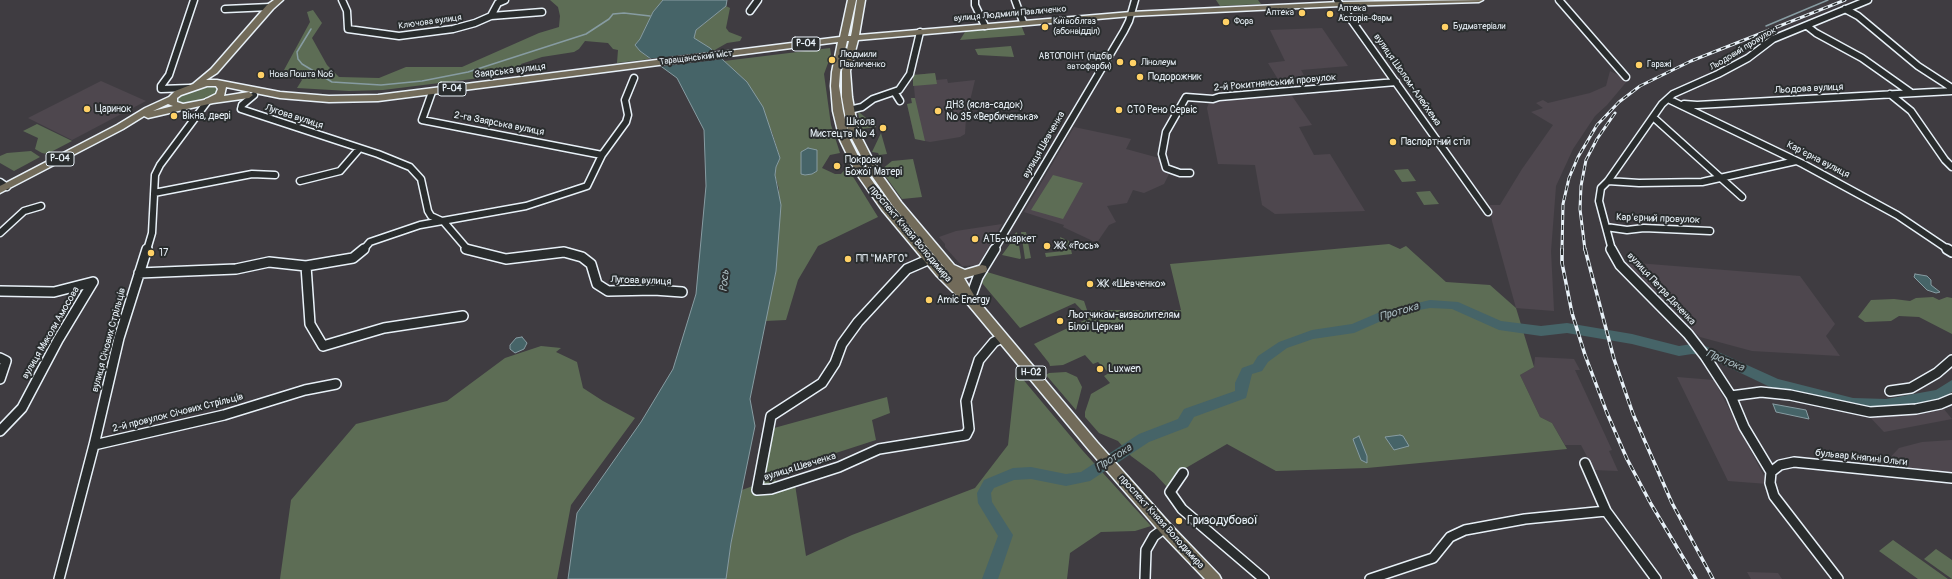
<!DOCTYPE html>
<meta charset="utf-8">
<style>
body{margin:0}
canvas{display:block;background:#3f3c41}
</style>
<canvas width="1952" height="579"></canvas>
<script>
const g = document.querySelector('canvas').getContext('2d');
g.lineJoin = 'round';
function fillPath(path, color) { g.fillStyle = color; g.fill(path, 'evenodd'); }
const poly = rows => new Path2D(rows.map(r => 'M' + r).join(''));
function trace(path, color, width, dash) { g.strokeStyle = color; g.lineWidth = width; g.lineCap = dash ? 'butt' : 'round'; g.setLineDash(dash || []); g.stroke(path); }
function label(font, color, halo, rows, align = 'center') {
  g.font = font + ' Pangolin,sans-serif'; g.lineWidth = 4; g.setLineDash([]); g.textBaseline = 'middle'; g.strokeStyle = halo; g.fillStyle = color; for (const [text, x, y, turn = 0] of rows) {
    g.save(); g.translate(x, y); g.rotate((+turn || 0) * Math.PI / 180); g.textAlign = isNaN(turn) ? turn : align; if (halo) g.strokeText(text, 0, 0); g.fillText(text, 0, 0); g.restore();
  }
}
const built = poly([
 [1322,28,1348,66,1301,70,1310,86,1284,89,1268,63,1285,61,1270,30],
 [1610,71,1628,80,1607,105,1595,116,1573,149,1556,186,1551,251,1554,311,1516,308,1492,221,1490,205,1500,205,1522,169,1553,125,1531,112,1543,108,1536,103,1543,100,1548,103,1590,93,1606,86],
 [935,73,936,80,947,79,948,83,975,80,966,117,965,134,960,137,930,142,915,139,907,104,912,104,911,98,915,98,913,75],
 [101,81,146,101,72,140,28,118],
 [1292,96,1312,125,1299,127,1314,155,1330,154,1365,211,1275,214,1262,205,1255,165,1218,164,1207,108,1210,100],
 [1074,127,1131,139,1126,149,1159,158,1161,168,1169,174,1164,184,1144,193,1133,190,1127,203,1107,206,1116,222,1109,225,1098,241,1093,241,1063,227,1064,225,1024,212],
 [1002,224,978,265,962,266,945,247,945,244,939,237,956,231],
 [1624,262,1800,276,1835,324,1826,336,1840,356,1752,351,1700,337],
 [1535,357,1574,359,1580,370,1575,370,1612,450,1609,451,1618,471,1594,470,1581,445,1565,445,1552,423,1540,417,1520,375,1534,367],
 [1677,377,1714,380,1768,484,1728,481],
 [1943,408,1952,419,1884,432,1868,415,1911,414],
 [1952,440,1952,476,1889,469,1885,463,1899,448,1922,442],
 [1747,572,1778,573,1782,579,1751,579]
]);
const green = poly([
 [550,0,663,0,653,12,640,39,635,45,640,51,650,59,617,63,618,50,613,49,608,43,585,41,579,49,574,52,542,57,521,64,520,73,383,90,349,91,297,88,302,80,298,75,284,70,310,22,307,12,313,10,322,23,312,38,327,65,339,77,379,78,406,67,462,67,539,33,559,27,560,16,558,7],
 [1216,0,1258,0,1261,4,1220,6],
 [726,6,730,8,726,28,729,32,742,37,740,41,727,43,713,51,694,38,696,30],
 [1021,25,1025,35,960,40,965,32,972,29],
 [1011,46,1014,57,978,55,975,49],
 [830,48,831,55,824,74,831,125,840,153,830,155,822,168,835,174,841,174,847,167,878,217,818,246,798,280,786,320,765,321,776,271,779,189,775,175,776,167,780,158,772,132,747,82,724,61],
 [935,73,937,84,913,86,913,75],
 [839,77,842,77,845,112,852,139,870,173,958,282,956,283,890,208,866,174,848,139,842,112],
 [210,85,217,86,219,92,208,100,183,104,176,101,181,95,187,92],
 [911,98,915,98,925,141,915,139,907,104,912,103],
 [860,113,876,126,876,127,862,129,858,113],
 [37,124,68,139,72,141,47,154,42,153,35,149,38,138,23,131],
 [881,133,887,154,879,155,878,153,872,152],
 [31,151,40,157,14,171,0,163,0,156,7,153],
 [913,159,922,197,902,199,881,170,892,161],
 [1408,169,1416,181,1402,182,1394,170],
 [1053,175,1083,183,1063,219,1031,210],
 [1430,191,1439,204,1424,205,1416,192],
 [1017,232,1021,258,1020,259,1002,255,1010,244,1008,243,1012,236],
 [1021,232,1026,232,1031,258,1025,259],
 [1060,237,1069,241,1072,254,1046,257,1045,253,1064,251],
 [1389,244,1400,249,1406,246,1446,282,1490,285,1516,308,1534,367,1520,375,1540,417,1552,423,1567,449,1367,468,1276,471,1227,444,1179,472,1168,488,1154,473,1131,456,1118,441,1099,433,1085,417,1085,412,1091,394,1110,383,1104,376,1109,373,1098,362,1093,364,1085,355,1063,365,1050,366,1049,363,1034,344,1089,318,1075,303,1020,328,982,283,987,272,1084,301,1087,310,1181,310,1170,264],
 [1933,297,1939,300,1947,297,1952,298,1952,334,1919,317,1899,316,1891,321,1865,322,1858,317,1871,300,1894,299,1910,301,1916,298],
 [541,346,561,348,556,352,577,362,583,388,603,401,635,418,571,505,557,579,280,579,291,500,356,424,447,401,505,358],
 [1016,371,1083,451,1151,526,1135,531,1101,532,1070,553,1067,579,726,579,731,543,742,490,761,483,774,428,887,397,890,413,872,420,876,440,774,473,776,482,794,478,806,556,852,535,975,488,1008,445],
 [1066,372,1077,377,1082,387,1076,410,1046,375,1049,373],
 [1893,540,1948,579,1918,579,1879,551],
 [1936,549,1952,560,1952,579,1924,559]
]);
const water = poly([
 [663,0,727,0,726,6,696,30,694,38,710,48,747,82,763,107,780,158,776,167,775,175,781,205,776,271,750,399,755,426,731,543,726,579,568,579,577,513,641,422,673,369,696,294,706,186,704,130,677,78,640,51,635,45,640,39,653,12,663,0],
 [808,148,817,150,817,171,812,174,805,175,801,174,801,152,808,148],
 [1915,274,1927,276,1931,280,1931,285,1940,292,1936,293,1927,290,1914,277,1915,274],
 [522,337,527,343,524,349,515,353,510,349,510,345,516,338,522,337],
 [1773,404,1806,410,1809,419,1776,412,1773,404],
 [1400,435,1403,436,1409,446,1394,450,1385,437,1400,435],
 [1359,436,1367,456,1367,463,1361,460,1354,442,1353,439,1359,436]
]);
const pier = poly([
 [716,51,724,59,659,67,647,59]
]);
const stream = poly([
 [1766,26,1828,0],
 [311,29,297,52,298,59,302,64,332,82,381,85,422,81,468,72,586,34,609,19,613,14,624,13,650,16]
]);
const river = poly([
 [1430,300,1458,302,1501,321,1541,326,1567,323,1632,334,1679,346,1692,344,1705,346,1778,379,1853,398,1886,399,1936,390,1952,380,1952,392,1940,399,1886,409,1853,408,1770,387,1703,355,1692,354,1679,356,1632,344,1567,333,1541,336,1499,330,1452,309,1430,308,1408,312,1388,318,1354,333,1313,339,1287,348,1268,362,1262,371,1252,374,1246,398,1194,417,1188,427,1149,442,1090,481,1066,486,1031,479,1014,480,994,488,991,493,992,502,1013,535,998,579,982,579,998,536,978,503,977,493,984,480,1013,468,1031,467,1066,474,1081,472,1139,434,1178,419,1184,409,1235,391,1235,383,1242,368,1253,364,1258,356,1279,342,1312,330,1352,324,1380,312,1430,300]
]);
const minorFar1 = poly([
 [342,0,347,11,348,29,399,36,453,29,475,23,491,16,542,12],
 [975,0,975,5,985,26],
 [1015,0,1023,22],
 [1337,0,1488,212],
 [1559,0,1626,77],
 [225,9,270,7],
 [1845,9,1858,16,1918,66,1952,88],
 [750,11,758,0],
 [491,16,498,3,505,0],
 [1807,26,1816,33,1862,58,1910,92],
 [161,89,161,86,169,75,194,0],
 [161,89,189,88],
 [432,92,422,120,602,155],
 [895,93,900,101],
 [1890,94,1911,111,1945,160,1952,167],
 [254,95,242,105,241,109,378,154,410,167,421,179,428,211,431,216,444,222,468,250],
 [1668,99,1803,164,1897,215,1949,250],
 [1684,104,1697,105,1952,91],
 [849,110,862,107,873,99,899,90,910,74,920,32],
 [1653,117,1742,197],
 [1190,173,1180,173,1166,168,1162,154,1166,132,1186,97,1213,99,1219,97,1396,82],
 [300,181,340,171,359,149],
 [1608,181,1639,183,1702,182,1796,161],
 [0,182,7,187],
 [154,193,252,174,275,175],
 [1606,227,1627,230,1644,228,1710,231],
 [0,233,24,211,41,206],
 [147,250,152,233,155,175,160,165,207,102],
 [363,250,370,242,420,225,526,206,587,186,602,155,626,122,628,115,625,100,634,78],
 [994,250,1124,31,1129,21,1135,0],
 [1612,250,1599,201,1601,188,1608,181,1662,104,1673,94,1718,74,1748,58,1773,39,1868,0]
]);
const minor = poly([
 [466,249,506,259,564,252,582,257,591,264,597,284,608,291,654,290,682,292],
 [1611,249,1620,265,1688,334,1705,356,1731,396,1744,427,1771,472],
 [1947,249,1952,252],
 [930,259,907,269,858,322,842,344,835,363,822,383,771,416,757,490,771,489,839,467,879,449,966,435,969,429,966,401,979,360,994,342,1002,338],
 [306,266,310,324,323,346,384,328,463,316],
 [139,273,236,269,269,262,306,266,353,258,364,249],
 [0,291,54,292,93,282],
 [970,299,978,277,995,249],
 [0,358,6,361,0,379],
 [1890,391,1911,388,1937,373,1952,360],
 [1731,396,1761,392,1790,395,1870,412,1916,409,1940,404,1952,399],
 [0,431,22,408,58,340,93,282],
 [94,445,224,415,305,390,336,384],
 [1585,463,1606,511,1656,579],
 [1771,472,1780,465,1794,462,1952,478],
 [1771,472,1770,483,1774,496,1838,579],
 [1183,473,1170,492,1182,509,1264,579],
 [59,579,94,445,119,338,147,249],
 [1145,579,1146,550,1154,536,1165,528],
 [1370,579,1433,558,1450,537,1465,530,1525,519,1606,511]
]);
const major = poly([
 [274,0,283,0,273,9,217,73,206,80,217,80,280,92,329,96,378,95,840,37,848,0,856,0,848,36,851,36,852,31,857,0,865,0,859,35,1131,12,1341,2,1483,0,1479,2,1341,6,1131,16,858,40,850,71,852,97,858,131,878,170,901,202,954,265,965,270,982,265,986,266,987,269,986,272,964,278,975,297,1097,442,1170,524,1219,575,1221,579,1205,579,1160,532,1089,450,966,302,955,294,937,276,882,210,856,173,840,140,833,111,831,86,832,72,838,42,378,101,329,102,280,98,226,87,224,96,249,92,253,95,249,98,213,103,148,118,144,116,123,129,0,193,0,186,117,125,145,108,169,97,175,91,193,84,211,69,267,5,274,0],
 [847,41,849,41,842,71,842,97,848,131,870,173,893,206,953,278,890,206,866,172,850,140,843,111,839,86,840,72,847,41],
 [207,86,216,86,218,89,216,94,204,100,183,104,177,102,177,98,181,95,207,86],
 [168,104,173,106,153,111,168,104]
]);
const railFar1 = poly([
 [1562,250,1563,204,1569,178,1578,157,1597,125,1619,102,1640,86,1691,61,1845,0],
 [1585,250,1580,209,1581,186,1586,160,1597,139,1615,113]
]);
const rail = poly([
 [1562,249,1562,263,1572,313,1585,355,1607,413,1627,459,1651,504,1696,579],
 [1585,249,1614,359,1633,414,1672,503,1713,579]
]);
const markers = [
 [1302,13,4,"#ffd166"],
 [1330,14,4,"#ffd166"],
 [1226,22,4,"#ffd166"],
 [1045,27,4,"#ffd166"],
 [1445,27,4,"#ffd166"],
 [832,60,4,"#ffd166"],
 [1120,62,4,"#ffd166"],
 [1133,63,4,"#ffd166"],
 [1639,65,4,"#ffd166"],
 [261,75,4,"#ffd166"],
 [1140,77,4,"#ffd166"],
 [87,109,4,"#ffd166"],
 [1119,110,4,"#ffd166"],
 [938,111,4,"#ffd166"],
 [174,116,4,"#ffd166"],
 [883,128,4,"#ffd166"],
 [1393,142,4,"#ffd166"],
 [837,166,4,"#ffd166"],
 [975,239,4,"#ffd166"],
 [1047,246,4,"#ffd166"],
 [151,253,4,"#ffd166"],
 [848,259,4,"#ffd166"],
 [1090,284,4,"#ffd166"],
 [929,300,4,"#ffd166"],
 [1060,321,4,"#ffd166"],
 [1100,369,4,"#ffd166"],
 [1179,521,4,"#ffd166"]
];
const farPoinames = [
 ["Аптека",1338,9],
 ["Асторія-Фарм",1338,19],
 ["Аптека",1294,13,"right"],
 ["Київоблгаз",1053,22],
 ["(абонвідділ)",1053,32],
 ["Фора",1234,22],
 ["Будматеріали",1453,27],
 ["Людмили",840,55],
 ["Павличенко",840,65],
 ["АВТОПОІНТ (підбір",1112,57,"right"],
 ["автофарби)",1112,67,"right"],
 ["Лінолеум",1141,63],
 ["Гаражі",1647,65],
 ["Нова Пошта №6",269,75]
];
const farStreetnames = [
 ["вулиця Людмили Павличенко",1010,14,-5],
 ["Ключова вулиця",430,22,-8],
 ["Льодовий провулок",1743,49,-31],
 ["Таращанський міст",696,58,-7]
];
const shields = [
 [806,44,28],
 [452,89,28],
 [60,159,28],
 [1031,373,30]
];
const shieldNames = [
 ["Р-04",806,44],
 ["Р-04",452,89],
 ["Р-04",60,159],
 ["Н-02",1031,373]
];
const streetNames = [
 ["Заярська вулиця",510,71,-7],
 ["вулиця Шолом-Алейхема",1407,80,55],
 ["2-й Рокитнянський провулок",1275,83,-5],
 ["Льодова вулиця",1809,89,-3],
 ["Лугова вулиця",294,117,18],
 ["2-га Заярська вулиця",499,124,11],
 ["вулиця Шевченка",1044,145,-60],
 ["Карʼєрна вулиця",1818,160,27],
 ["Карʼєрний провулок",1658,219,2],
 ["проспект Князя Володимира",910,234,50],
 ["Лугова вулиця",641,281,2],
 ["вулиця Петра Дяченка",1661,289,47],
 ["вулиця Миколи Амосова",51,333,-60],
 ["вулиця Січових Стрільців",109,340,-75],
 ["2-й провулок Січових Стрільців",178,413,-14],
 ["бульвар Княгині Ольги",1861,458,6],
 ["вулиця Шевченка",800,467,-17],
 ["проспект Князя Володимира",1161,522,48]
];
const poiNames = [
 ["Подорожник",1148,77],
 ["ДНЗ (ясла-садок)",946,105],
 ["№ 35 «Вербиченька»",946,117],
 ["Царинок",95,109],
 ["СТО Рено Сервіс",1127,110],
 ["Вікна, двері",182,116],
 ["Школа",875,122,"right"],
 ["Мистецтв № 4",875,134,"right"],
 ["Паспортний стіл",1401,142],
 ["Покрови",845,160],
 ["Божої Матері",845,172],
 ["АТБ-маркет",983,239],
 ["ЖК «Рось»",1055,246],
 ["17",159,253],
 ["ПП \"МАРГО\"",856,259],
 ["ЖК «Шевченко»",1098,284],
 ["Amic Energy",937,300],
 ["Льотчикам-визволителям",1068,315],
 ["Білої Церкви",1068,327],
 ["Luxwen",1108,369]
];
const waterNames = [
 ["Рось",725,281,-85],
 ["Протока",1399,312,-16],
 ["Протока",1725,361,23],
 ["Протока",1114,458,-33]
];
const nearPoinames = [
 ["Гризодубової",1187,521]
];
fillPath(built, '#4e474e');
fillPath(green, '#5d6d55');
fillPath(water, '#466468');
trace(water, '#879ca2', 1);
fillPath(pier, '#3f3c41');
trace(stream, '#879ca2', 1.5);
fillPath(river, '#466468');
trace(minorFar1, '#e8f1f8', 9);
trace(minor, '#e8f1f8', 12);
trace(major, '#e8f1f8', 3);
trace(minorFar1, '#2a2d2e', 6);
trace(minor, '#2a2d2e', 9);
fillPath(major, '#726b5a');
trace(railFar1, '#e8f1f8', 3);
trace(rail, '#e8f1f8', 3.5);
trace(railFar1, '#2a2d2e', 1.5, [5]);
trace(rail, '#2a2d2e', 2, [6]);
for (const [x, y, r, color] of markers) { const dot = new Path2D(); dot.arc(x, y, r, 0, 2 * Math.PI); g.fillStyle = color; g.fill(dot); trace(dot, '#2a2d2e', 1.5); }
label('9px', '#e8f1f8', '#2a2d2e', farPoinames, 'left');
label('9px', '#e8f1f8', '#2a2d2e', farStreetnames);
for (const [x, y, w] of shields) { const box = new Path2D(); box.roundRect(x - w / 2, y - 7, w, 14, 3); g.fillStyle = '#2a2d2e'; g.fill(box); trace(box, '#e8f1f8', 1); }
label('bold 9px', '#e8f1f8', null, shieldNames);
label('10px', '#e8f1f8', '#2a2d2e', streetNames);
label('10px', '#e8f1f8', '#2a2d2e', poiNames, 'left');
label('italic 11px', '#a7b9be', '#2a2d2e', waterNames);
label('12px', '#e8f1f8', '#2a2d2e', nearPoinames, 'left');
</script>
